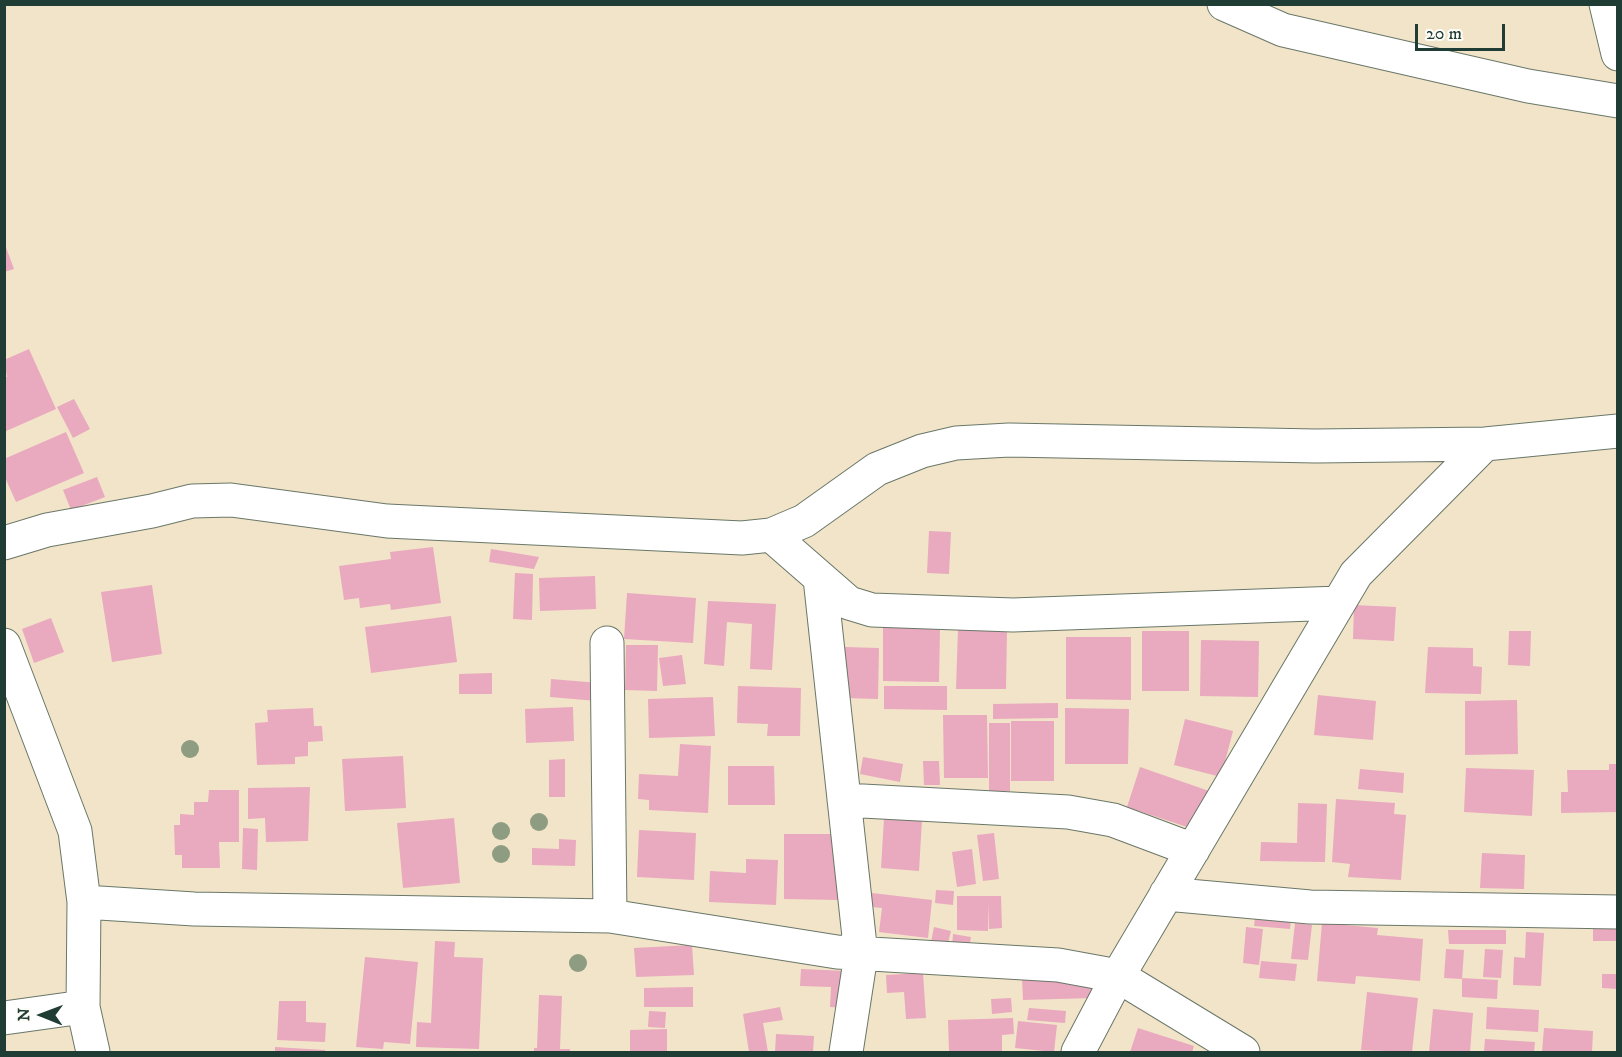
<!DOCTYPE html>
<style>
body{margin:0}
#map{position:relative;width:1622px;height:1057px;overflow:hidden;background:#f2e4c8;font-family:"IM FELL DW Pica",serif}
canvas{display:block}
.frame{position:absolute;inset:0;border:6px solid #1f3d34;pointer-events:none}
.north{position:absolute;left:12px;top:985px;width:60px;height:60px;-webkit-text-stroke:4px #fdfcf7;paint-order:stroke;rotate:271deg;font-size:16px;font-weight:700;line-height:24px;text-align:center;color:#1f3d34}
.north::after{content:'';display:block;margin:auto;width:21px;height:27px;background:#1f3d34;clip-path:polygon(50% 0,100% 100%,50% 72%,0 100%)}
.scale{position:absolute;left:1415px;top:24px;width:90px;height:27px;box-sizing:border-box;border:3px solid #1f3d34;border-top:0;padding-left:8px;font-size:18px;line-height:21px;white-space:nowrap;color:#1f3d34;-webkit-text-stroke:4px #fdfcf7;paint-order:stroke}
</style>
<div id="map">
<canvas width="1622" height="1057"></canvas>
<div class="frame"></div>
<div class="north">N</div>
<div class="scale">20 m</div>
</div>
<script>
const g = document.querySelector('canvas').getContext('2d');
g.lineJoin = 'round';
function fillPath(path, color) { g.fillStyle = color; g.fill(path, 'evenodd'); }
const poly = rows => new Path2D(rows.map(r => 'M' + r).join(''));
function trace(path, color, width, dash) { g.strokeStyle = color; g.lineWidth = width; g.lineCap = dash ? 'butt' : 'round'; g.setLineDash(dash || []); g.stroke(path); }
const building = poly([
 [4,242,14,269,4,272],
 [29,349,56,409,4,432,4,377,7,377,4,360],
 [74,399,90,429,73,438,57,407],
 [66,432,84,473,16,502,4,475,4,459],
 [97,477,105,497,71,510,63,490],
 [929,531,951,532,949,574,927,573],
 [433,547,441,603,391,610,390,604,360,608,359,598,344,600,339,566,391,559,390,552],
 [491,549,539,557,534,569,489,562],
 [515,573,533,574,532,620,513,619],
 [595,576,596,609,540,611,539,578],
 [152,585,162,654,112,662,101,592],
 [627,593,696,598,693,643,624,639],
 [708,601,776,604,772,670,750,669,752,624,727,622,724,666,704,664],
 [1354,605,1396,607,1394,641,1353,639],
 [451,616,457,662,371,673,365,627],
 [51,618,64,652,34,663,22,629],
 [883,627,940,628,939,682,883,681],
 [958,629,1007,630,1006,689,956,689],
 [1142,631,1189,631,1189,691,1142,691],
 [1509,631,1531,631,1530,666,1508,665],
 [1066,637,1131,637,1131,700,1066,699],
 [1201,640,1259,641,1258,697,1200,696],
 [626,645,658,645,657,691,625,690],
 [845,647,879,648,878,699,844,698],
 [1428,647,1473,648,1473,666,1482,667,1481,694,1425,693],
 [682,655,686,684,663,686,659,658],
 [492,673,492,694,459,694,459,674],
 [551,679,599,683,597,701,550,697],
 [738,686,801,688,800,736,767,736,768,724,737,723],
 [884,686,947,686,947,710,884,709],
 [1318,695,1376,701,1373,740,1314,735],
 [713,697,715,736,649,738,648,699],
 [1517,700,1518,754,1465,755,1465,701],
 [1058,703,1058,718,993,719,993,704],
 [573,707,574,741,526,743,525,709],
 [313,708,314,726,322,726,323,741,308,742,308,756,295,757,295,764,257,765,255,723,268,722,267,710],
 [1065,708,1129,709,1128,764,1065,764],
 [943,715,987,715,988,778,944,778],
 [1185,719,1233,731,1221,777,1174,765],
 [1011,721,1054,721,1054,781,1011,781],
 [989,723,1010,723,1010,791,989,791],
 [680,744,711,746,708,813,649,810,649,800,638,799,639,774,678,776],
 [403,756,406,808,345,811,342,759],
 [863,757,903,764,900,782,860,774],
 [565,759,565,797,549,797,549,760],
 [923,761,939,761,940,785,924,785],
 [1609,764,1618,764,1618,812,1561,813,1561,792,1568,792,1567,770,1609,770],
 [728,766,774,766,775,805,728,805],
 [1140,767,1209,791,1196,830,1127,807],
 [1466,768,1534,770,1532,816,1464,812],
 [1360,769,1404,773,1403,793,1358,789],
 [310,787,308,841,266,842,265,818,248,819,248,788],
 [209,790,239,790,239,842,219,842,220,868,182,868,182,855,175,855,174,825,180,825,180,814,194,815,194,802,208,802],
 [1336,799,1395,803,1394,814,1406,815,1401,880,1348,877,1350,864,1332,862],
 [1298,803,1327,804,1325,862,1260,861,1261,842,1297,843],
 [454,818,460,883,403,888,397,823],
 [884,818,922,820,919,871,881,868],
 [243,828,258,829,257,870,242,869],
 [639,830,696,833,694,880,637,877],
 [994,833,999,879,983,881,977,835],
 [784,834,839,834,839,900,784,899],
 [559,839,576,840,575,866,532,865,532,848,559,849],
 [972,849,976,884,957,887,952,852],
 [1482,853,1525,855,1524,889,1480,888],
 [746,859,778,860,776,905,709,902,710,871,746,873],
 [936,890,954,891,953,905,935,903],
 [872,893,932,900,928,938,879,932,882,908,871,907],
 [957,896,1001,896,1002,928,989,929,988,903,988,931,957,930],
 [1256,909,1292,912,1290,929,1254,926],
 [1295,923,1312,925,1308,960,1291,959],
 [1322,923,1378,928,1377,935,1423,939,1420,981,1356,976,1355,984,1317,981],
 [1618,924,1618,941,1593,941,1593,925],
 [934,927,951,931,946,951,930,947],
 [1246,927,1263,929,1259,965,1243,963],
 [1448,930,1506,930,1506,944,1449,944],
 [1526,932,1544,933,1541,986,1513,985,1514,957,1525,958],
 [953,934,971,937,969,949,952,946],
 [435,941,455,942,454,957,483,958,479,1049,416,1047,417,1022,431,1023],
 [692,945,694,975,636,977,634,948],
 [1446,949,1464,950,1462,979,1444,978],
 [1485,949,1503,950,1501,978,1483,977],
 [365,957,418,962,410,1044,384,1042,383,1049,356,1047],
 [1261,961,1297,964,1295,981,1259,978],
 [801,969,847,971,846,1008,830,1007,831,987,800,986],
 [923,973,926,1018,906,1019,904,992,887,993,886,975],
 [1602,974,1618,974,1618,989,1602,988],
 [1093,976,1093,998,1023,1000,1022,978],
 [1462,978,1498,980,1497,999,1462,997],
 [693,987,693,1007,644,1007,644,988],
 [1367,992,1418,998,1412,1052,1361,1050],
 [539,995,562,996,560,1049,570,1049,570,1052,534,1052,534,1048,537,1048],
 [1011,998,1012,1012,992,1014,991,999],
 [279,1001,306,1001,306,1022,326,1023,325,1042,277,1040],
 [780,1007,783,1020,763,1023,768,1052,749,1052,743,1014],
 [1487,1007,1539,1010,1538,1032,1486,1029],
 [1029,1008,1066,1011,1065,1023,1027,1020],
 [1433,1009,1473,1013,1470,1052,1429,1052],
 [649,1011,666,1012,665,1028,648,1027],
 [1013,1018,1014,1034,1002,1035,1002,1052,949,1052,948,1020],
 [1018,1021,1057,1025,1054,1052,1015,1048],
 [1138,1028,1194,1046,1192,1052,1130,1052],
 [1544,1028,1593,1031,1592,1052,1542,1052],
 [667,1029,667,1052,630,1052,630,1030],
 [776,1034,814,1036,813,1052,775,1052],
 [1485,1039,1535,1042,1534,1052,1484,1052],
 [275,1047,325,1050,325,1052,275,1052]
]);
const minor = poly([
 [1224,4,1283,30,1528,86,1618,101],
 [1606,4,1618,54],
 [771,535,849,603,872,610,1013,615,1339,603],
 [4,543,47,530,152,511,192,501,231,500,387,521,742,538,771,535,804,521,877,469,922,451,956,443,1009,440,1316,446,1485,444,1618,431],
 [820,578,861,955,846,1052],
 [607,643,610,916],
 [4,645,75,831,84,902,83,1007,93,1052],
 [844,800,1068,812,1113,820,1193,850],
 [1166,894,1310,907,1618,912],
 [84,902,194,909,610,916,837,952,1058,965,1118,976,1243,1052],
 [4,1018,83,1007],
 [1078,1052,1118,976,1356,574,1485,444]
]);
const trees = [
 [190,749],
 [539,822],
 [501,831],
 [501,854],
 [578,963]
];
fillPath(building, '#e9a9bf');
trace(minor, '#697768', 35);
trace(minor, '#fff', 33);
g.fillStyle = '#8e9c81';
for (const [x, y] of trees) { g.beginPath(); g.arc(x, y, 9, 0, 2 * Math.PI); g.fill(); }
</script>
